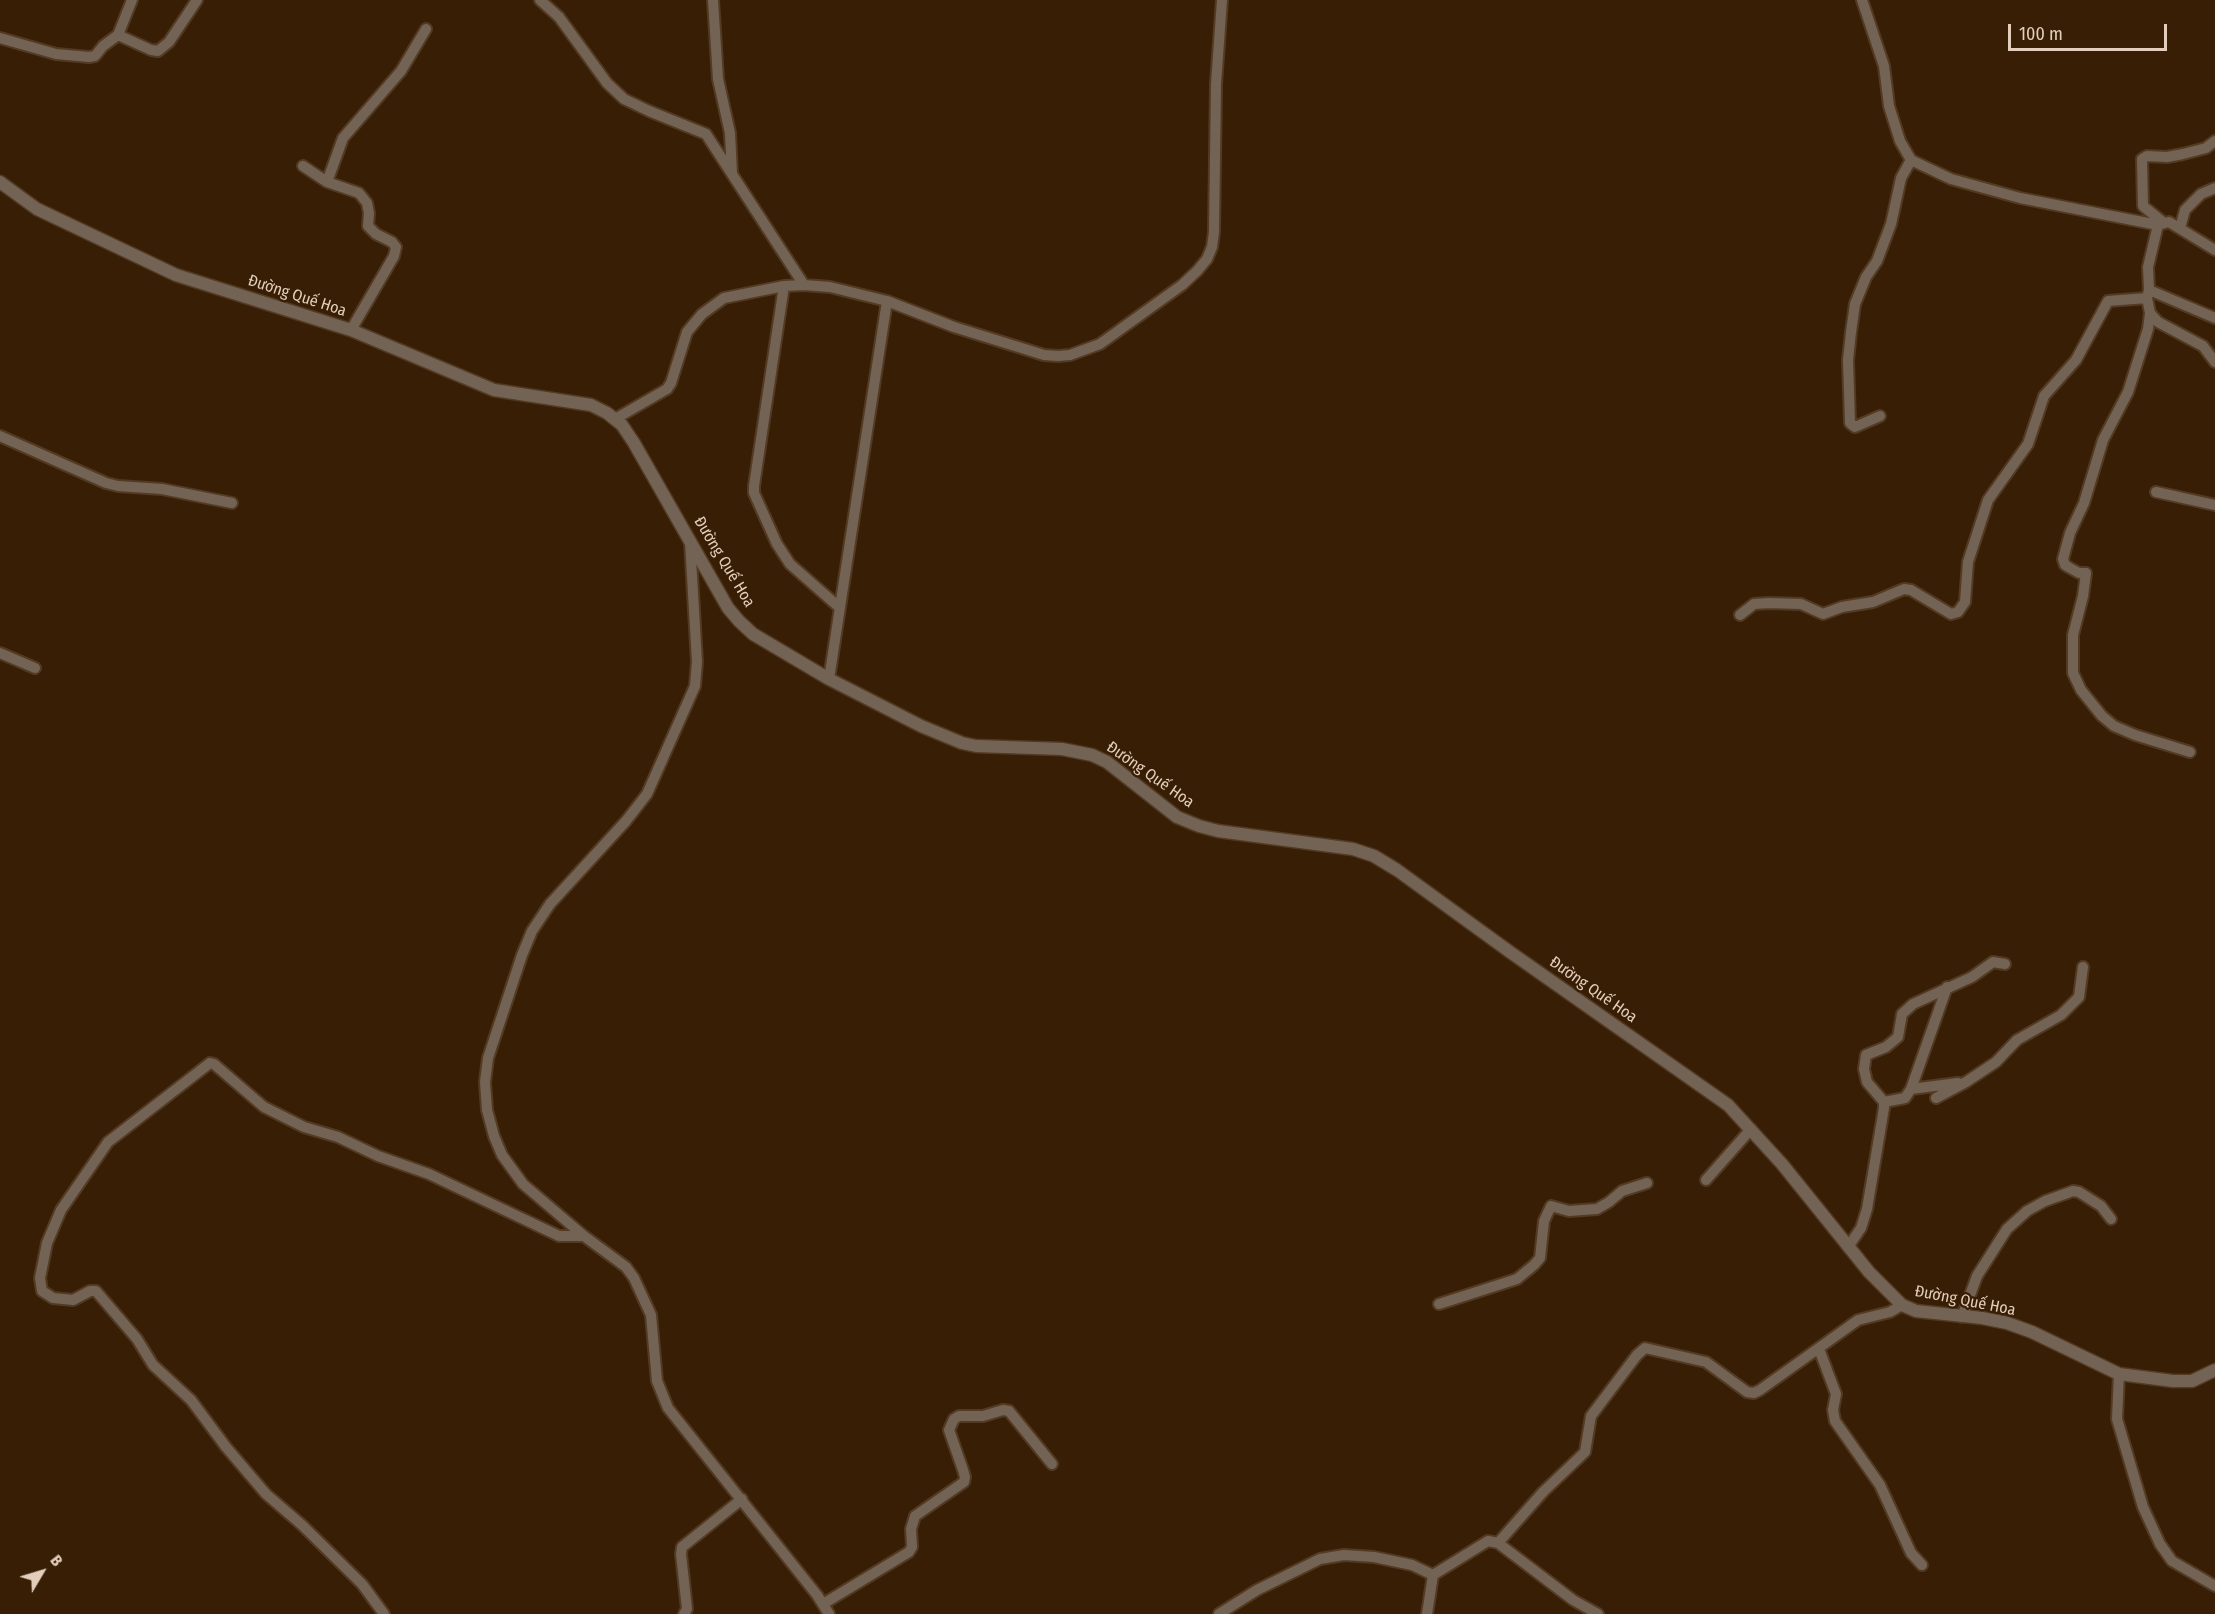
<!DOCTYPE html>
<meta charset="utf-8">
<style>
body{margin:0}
#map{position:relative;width:2215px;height:1614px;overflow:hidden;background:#371e05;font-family:"Fira Sans Condensed",sans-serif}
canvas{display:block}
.north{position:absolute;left:12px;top:1542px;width:60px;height:60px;-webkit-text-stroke:4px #371e05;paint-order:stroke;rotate:52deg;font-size:16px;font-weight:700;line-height:24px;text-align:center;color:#e3cebc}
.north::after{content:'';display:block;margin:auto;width:21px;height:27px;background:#e3cebc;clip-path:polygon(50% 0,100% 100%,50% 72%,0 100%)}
.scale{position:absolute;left:2008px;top:24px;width:159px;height:27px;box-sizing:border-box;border:3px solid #e3cebc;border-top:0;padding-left:8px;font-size:18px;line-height:21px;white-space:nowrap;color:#e3cebc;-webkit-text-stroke:4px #371e05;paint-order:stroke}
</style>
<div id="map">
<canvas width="2215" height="1614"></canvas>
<div class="north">B</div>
<div class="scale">100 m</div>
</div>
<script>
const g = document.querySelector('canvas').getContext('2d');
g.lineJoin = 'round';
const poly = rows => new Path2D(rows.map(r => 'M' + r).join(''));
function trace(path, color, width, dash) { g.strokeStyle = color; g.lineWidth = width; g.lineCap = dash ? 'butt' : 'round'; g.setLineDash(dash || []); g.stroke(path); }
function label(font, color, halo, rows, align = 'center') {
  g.font = font + ' "Fira Sans Condensed",sans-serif'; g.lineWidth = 4.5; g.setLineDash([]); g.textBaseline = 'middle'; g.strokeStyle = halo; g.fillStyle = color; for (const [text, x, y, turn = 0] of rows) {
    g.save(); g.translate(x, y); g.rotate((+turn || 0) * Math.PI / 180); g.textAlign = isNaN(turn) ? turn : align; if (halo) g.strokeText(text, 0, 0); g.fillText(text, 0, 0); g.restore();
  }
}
const minor = poly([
 [540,0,559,17,607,83,624,99,649,111,706,134,804,285],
 [713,0,718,79,730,133,732,173],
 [1862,0,1884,66,1889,106,1900,141,1911,160,1951,179,2020,198,2158,225,2169,222,2215,250],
 [118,35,151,50,158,51,169,42,197,0],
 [0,38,56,54,89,57,95,56,103,46,118,35,132,0],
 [303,166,327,182,359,193,367,203,369,213,368,226,376,234,392,242,396,247,394,256,351,330],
 [327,182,343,138,401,71,426,29],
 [2164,223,2143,206,2142,159,2147,156,2167,157,2183,154,2206,148,2215,141],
 [2158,225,2148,267,2149,290,2147,298,2150,313,2148,329,2128,392,2103,440,2084,503,2070,533,2063,559,2065,565,2070,568,2079,573,2086,573,2083,596,2073,635,2073,673,2081,690,2102,716,2114,726,2135,735,2190,752],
 [2180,228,2185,210,2201,194,2215,188],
 [784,286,754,486,754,493,777,544,790,564,840,608],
 [2149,290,2215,318],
 [2150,313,2158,322,2203,346,2215,362],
 [1880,416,1855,427,1850,423,1848,360,1851,332,1855,304,1866,277,1877,261,1891,224,1901,178,1911,160],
 [615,419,667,389,671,383,687,332,702,314,724,298,784,286,804,285,830,287,887,301,954,327,1044,355,1058,356,1070,355,1100,344,1182,285,1197,271,1207,259,1212,247,1214,232,1216,84,1222,0],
 [0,436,106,483,118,486,162,489,232,503],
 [2156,492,2215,505],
 [690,541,697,662,695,686,647,794,626,821,550,904,532,931,522,955,488,1058,485,1082,487,1110,494,1136,502,1155,523,1184,584,1236,626,1267,634,1278,651,1315,657,1381,668,1408,817,1595,829,1614],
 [1740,615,1754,604,1769,603,1801,604,1823,614,1842,607,1873,602,1904,589,1911,590,1951,614,1958,612,1965,602,1968,562,1988,500,2028,444,2044,396,2076,360,2108,301,2147,298],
 [0,653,35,668],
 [829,679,887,301],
 [1911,1089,1958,1083],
 [1936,1098,1966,1082,1996,1062,2017,1040,2061,1015,2079,997,2083,967],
 [1884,1102,1905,1098,1911,1089,1947,987],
 [1706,1180,1751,1129],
 [1848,1247,1861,1228,1867,1209,1884,1108,1884,1102,1867,1082,1864,1069,1866,1055,1886,1047,1898,1037,1902,1014,1913,1004,1972,977,1993,962,2005,964],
 [1439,1304,1517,1279,1534,1265,1540,1258,1544,1221,1551,1206,1569,1211,1597,1209,1609,1202,1622,1191,1647,1183],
 [1962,1317,1977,1276,2007,1229,2027,1211,2045,1201,2073,1191,2079,1192,2101,1206,2111,1219],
 [1819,1349,1836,1394,1833,1410,1835,1421,1880,1485,1911,1553,1922,1565],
 [2119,1374,2117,1419,2143,1507,2160,1544,2172,1561,2215,1586],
 [1498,1543,1543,1492,1585,1452,1591,1416,1637,1355,1645,1348,1706,1362,1747,1392,1754,1393,1760,1390,1858,1320,1890,1312,1902,1305],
 [823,1604,909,1552,912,1547,911,1529,915,1516,964,1482,965,1477,963,1470,949,1430,954,1419,959,1416,983,1416,1003,1410,1009,1411,1052,1464],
 [384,1614,362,1584,302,1525,266,1494,226,1447,191,1400,153,1365,137,1339,96,1291,90,1291,73,1300,53,1298,42,1291,40,1278,47,1243,61,1210,108,1142,210,1063,214,1064,264,1107,304,1127,338,1137,378,1156,429,1174,559,1236,584,1236],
 [684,1614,687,1609,681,1554,682,1547,742,1499],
 [1219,1614,1257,1590,1320,1559,1344,1555,1374,1557,1412,1565,1433,1575,1488,1541,1498,1543,1573,1600,1598,1614],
 [1427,1614,1433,1575]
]);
const tertiary = poly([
 [0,182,37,209,176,275,351,330,494,390,591,405,607,413,622,425,634,443,728,608,739,621,753,634,829,679,921,726,962,743,976,746,1062,749,1092,755,1107,762,1177,817,1199,826,1218,831,1353,849,1374,856,1397,870,1510,952,1728,1105,1782,1164,1869,1272,1902,1305,1916,1311,1982,1318,2007,1323,2032,1332,2119,1374,2173,1381,2192,1381,2215,1370]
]);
const streetNames = [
 ["Đường Quế Hoa",297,296,18],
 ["Đường Quế Hoa",724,562,59],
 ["Đường Quế Hoa",1150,775,35],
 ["Đường Quế Hoa",1593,990,35],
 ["Đường Quế Hoa",1965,1301,11]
];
trace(minor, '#533a22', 14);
trace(tertiary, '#533a22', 15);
trace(minor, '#736355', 10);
trace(tertiary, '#736355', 12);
label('16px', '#e3cebc', '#371e05', streetNames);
</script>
